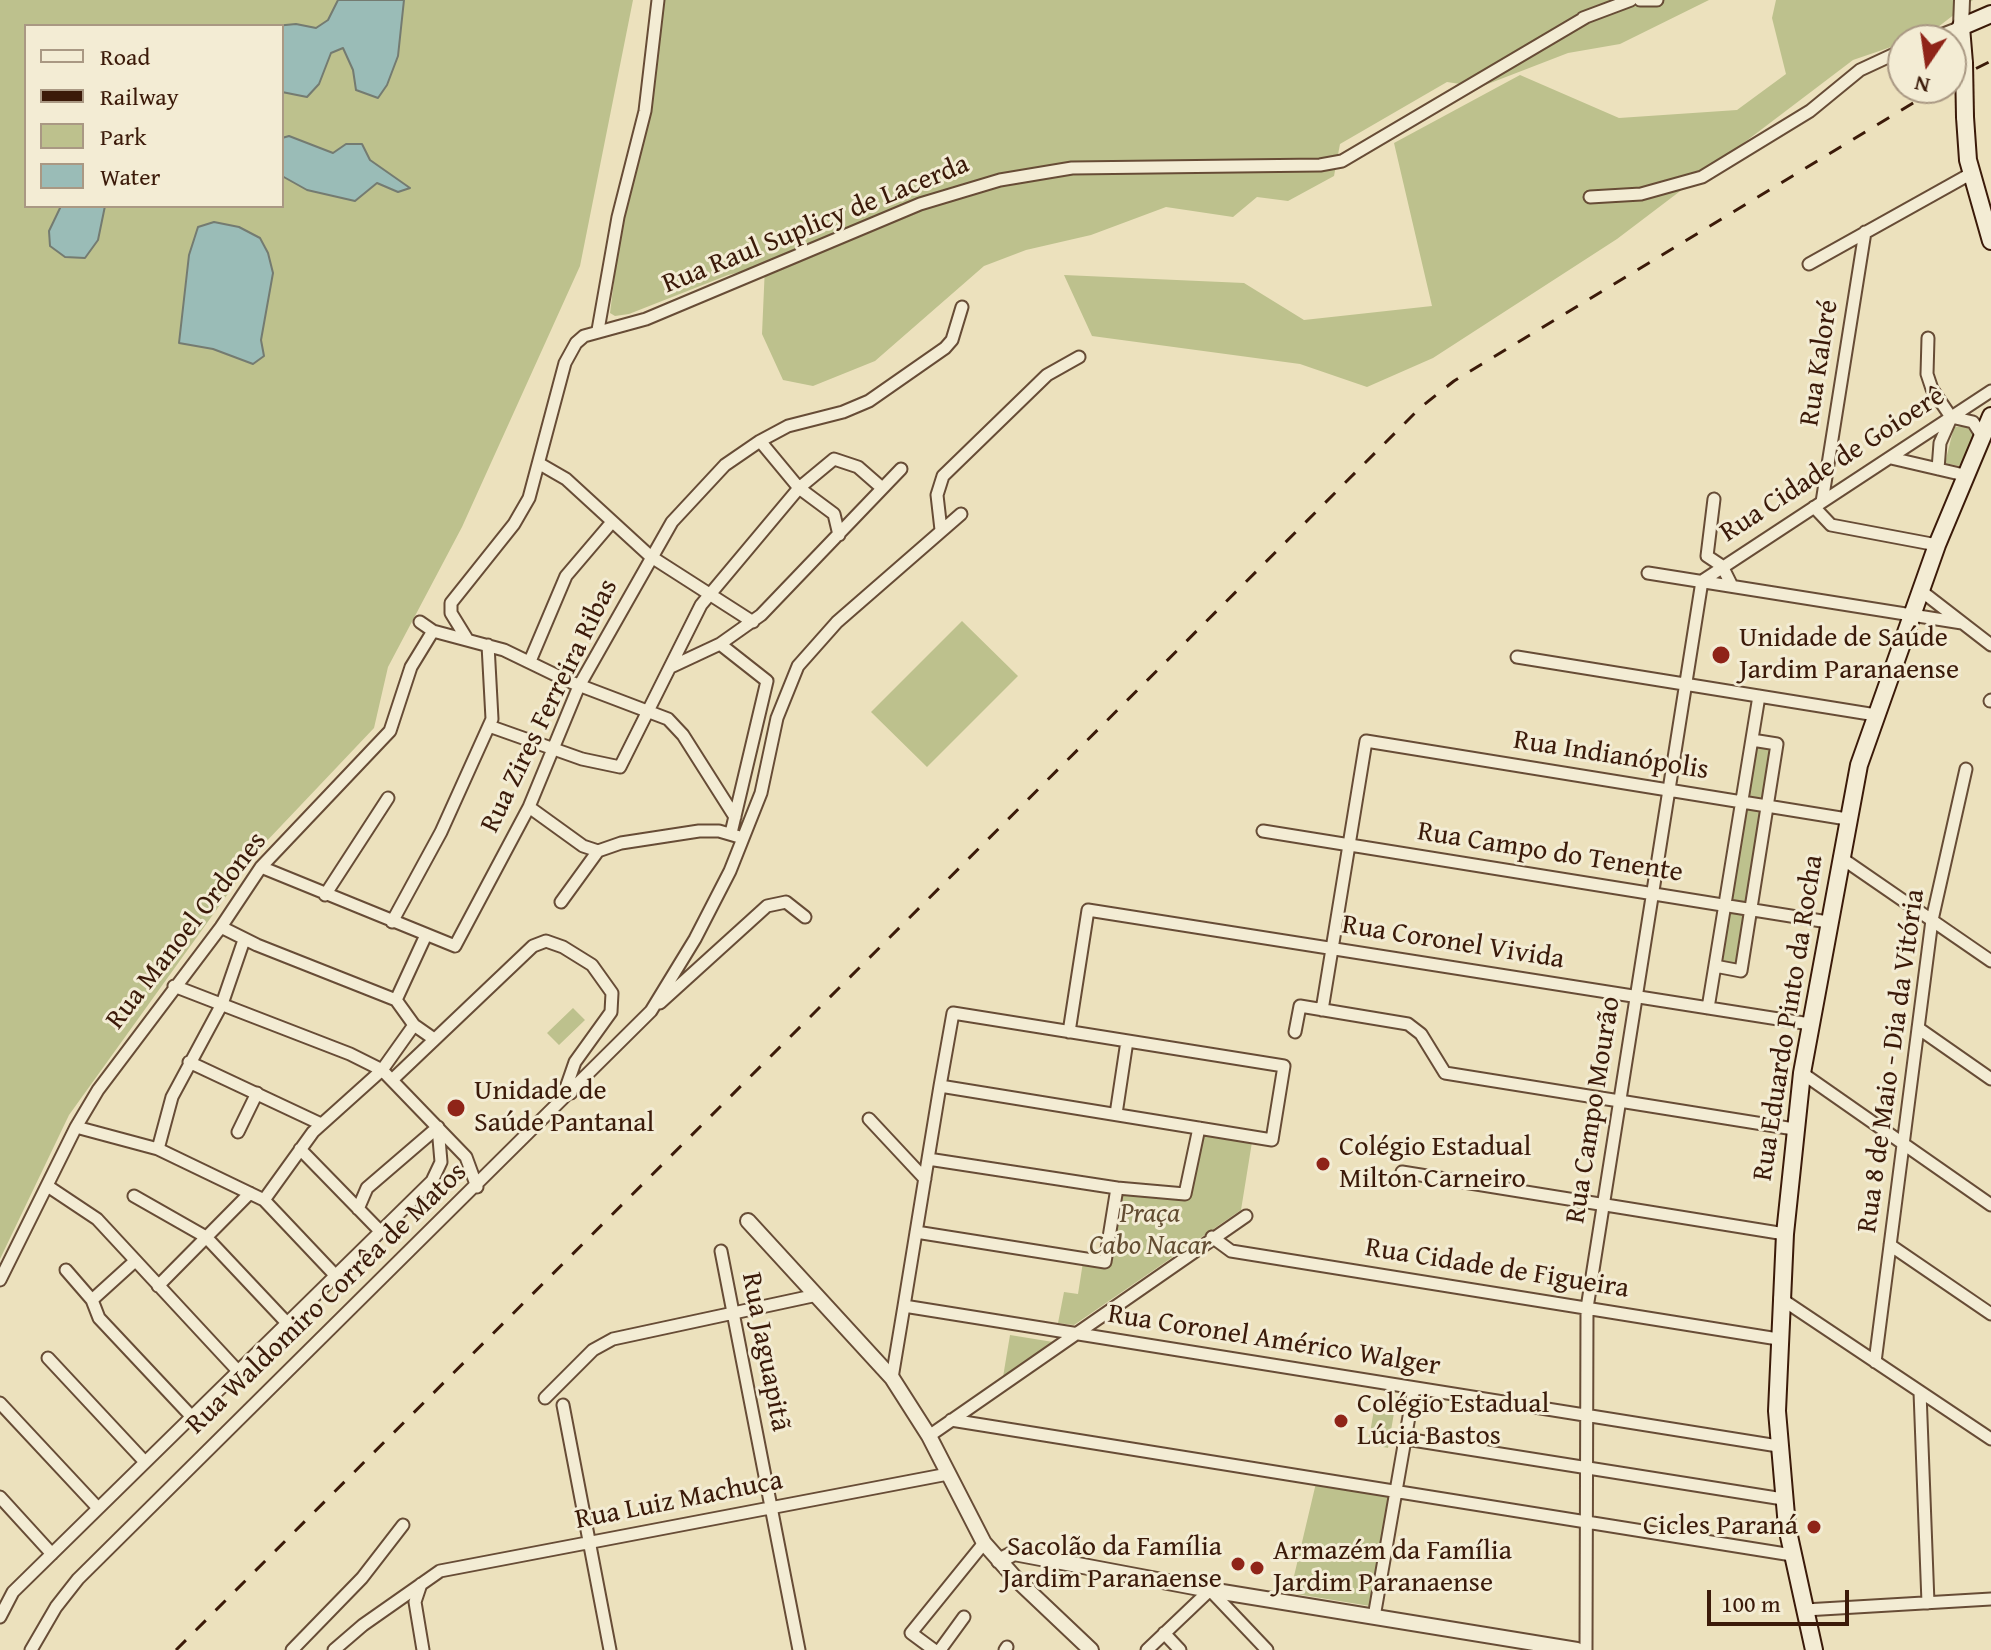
<!DOCTYPE html>
<meta charset="utf-8">
<style>
body{margin:0}
#map{position:relative;width:1991px;height:1650px;overflow:hidden;background:#ece1bd;font-family:"Gentium Book Plus",serif}
canvas{display:block}
.legend{position:absolute;left:24px;top:24px;width:260px;height:184px;box-sizing:border-box;background:#f3ecd4;border:2px solid #a99883;margin:0;padding:10px 14px;list-style:none;font-size:24px;color:#3b1a09}
.legend li{display:flex;align-items:center;gap:16px;height:40px}
.legend b{width:40px;border:2px solid #a99883}
.north{position:absolute;left:1887px;top:24px;width:80px;height:80px;box-sizing:border-box;background:#f3ecd4;border:2px solid #a99883;border-radius:50%;rotate:193deg;font-size:22px;font-weight:700;line-height:32px;text-align:center;color:#3b1a09}
.north::after{content:'';display:block;margin:auto;width:28px;height:36px;background:#8f2418;clip-path:polygon(50% 0,100% 100%,50% 72%,0 100%)}
.scale{position:absolute;left:1707px;top:1590px;width:142px;height:36px;box-sizing:border-box;border:4px solid #3b1a09;border-top:0;padding-left:10px;font-size:24px;line-height:28px;white-space:nowrap;color:#3b1a09;-webkit-text-stroke:6px #f3ecd4;paint-order:stroke}
</style>
<div id="map">
<canvas width="1991" height="1650"></canvas>
<ul class="legend">
<li><b style="height:10px;background:#f3ecd4"></b>Road</li>
<li><b style="height:10px;background:#3b1a09"></b>Railway</li>
<li><b style="height:22px;background:#bdc18d"></b>Park</li>
<li><b style="height:22px;background:#9abcb7"></b>Water</li>
</ul>
<div class="north">N</div>
<div class="scale">100 m</div>
</div>
<script>
const g = document.querySelector('canvas').getContext('2d');
g.lineJoin = 'round';
function fillPath(path, color) { g.fillStyle = color; g.fill(path, 'evenodd'); }
const poly = rows => new Path2D(rows.map(r => 'M' + r).join(''));
function trace(path, color, width, dash) { g.strokeStyle = color; g.lineWidth = width; g.lineCap = dash ? 'butt' : 'round'; g.setLineDash(dash || []); g.stroke(path); }
function label(font, color, halo, rows, align = 'center') {
  g.font = font + ' "Gentium Book Plus",serif'; g.lineWidth = 6; g.setLineDash([]); g.textBaseline = 'middle'; g.strokeStyle = halo; g.fillStyle = color; for (const [text, x, y, turn = 0] of rows) {
    g.save(); g.translate(x, y); g.rotate((+turn || 0) * Math.PI / 180); g.textAlign = isNaN(turn) ? turn : align; if (halo) g.strokeText(text, 0, 0); g.fillText(text, 0, 0); g.restore();
  }
}
const green = poly([
 [0,0,633,0,580,266,462,527,388,667,374,728,263,845,69,1115,0,1259],
 [26,26,282,26,282,206,26,206],
 [663,0,1709,0,1620,44,1568,53,1480,87,1447,82,1340,144,1334,176,1288,201,1257,197,1233,217,1166,207,1091,235,1026,250,984,266,875,361,813,386,783,380,762,334,765,266,728,275,629,314,615,316,610,313,620,233,647,120],
 [1776,0,1973,0,1929,34,1853,60,1617,239,1433,358,1367,387,1300,364,1092,336,1064,275,1244,283,1304,320,1432,306,1394,143,1520,75,1619,118,1737,110,1786,74,1772,18],
 [1967,426,1974,434,1967,458,1959,466,1945,463,1954,427],
 [962,621,1018,676,927,767,871,712],
 [1756,743,1772,745,1764,798,1747,796],
 [1745,807,1762,810,1747,902,1730,899],
 [1728,910,1745,913,1737,964,1720,962],
 [573,1008,585,1020,559,1045,547,1033],
 [1203,1135,1252,1142,1241,1210,1074,1325,1058,1323,1064,1292,1078,1294,1083,1262,1109,1266,1121,1194,1188,1199],
 [1010,1335,1053,1342,1003,1377],
 [1374,1410,1394,1413,1388,1448,1368,1444],
 [1316,1483,1391,1495,1370,1606,1290,1593]
]);
const water = poly([
 [338,0,404,0,398,56,387,85,378,98,356,90,353,70,343,48,331,53,319,84,307,97,282,92,282,26,275,26,296,24,316,28,328,20,338,0],
 [289,136,333,153,346,144,362,144,370,160,410,188,398,192,377,183,355,201,307,190,282,176,282,138,289,136],
 [61,206,105,206,98,240,85,258,65,257,50,246,49,231,61,206],
 [214,222,239,227,260,238,268,253,273,273,261,340,264,356,253,364,213,349,179,343,189,255,198,227,214,222]
]);
const minor = poly([
 [1640,0,1657,0],
 [1583,18,1631,0],
 [1928,40,1961,27],
 [1590,197,1641,194,1702,177,1810,111,1860,70,1903,50],
 [1809,264,1972,173],
 [598,330,618,217,645,111,658,0],
 [1928,338,1927,374,1932,389,1951,417,1973,422,1982,436],
 [760,441,799,488,834,514,839,535],
 [1891,458,1964,475],
 [540,464,566,479,650,556,753,622],
 [1938,469,1940,443,1951,418],
 [1714,499,1707,556,1722,566,1732,586],
 [1822,502,1865,232],
 [1814,507,1831,525,1937,545],
 [941,530,937,495,943,476,1047,375,1079,357],
 [1648,573,1962,623],
 [1702,581,1991,391],
 [1920,590,1991,645],
 [420,622,433,631,504,650,568,681,668,719,683,735,735,817],
 [467,639,451,613,451,603,514,524,529,498,565,363,576,343,584,336,646,319,920,204,1000,180,1072,168,1320,165,1342,161,1586,17],
 [720,644,767,681,731,833],
 [1517,657,1876,715],
 [530,661,566,576,612,522],
 [673,666,720,644,761,615,901,469],
 [1990,701,1991,700],
 [489,726,582,759,620,767,701,605,799,488,834,459,858,467,882,488],
 [529,807,583,846,598,851,621,843,699,831,719,831,743,838],
 [1263,831,1828,922],
 [1840,857,1991,961],
 [261,867,455,946,529,807,579,686,672,522,725,465,760,441,788,426,843,412,869,401,945,348,952,340,962,307],
 [325,895,388,798],
 [561,902,598,851],
 [392,922,441,832,492,719,488,645],
 [221,927,257,945,396,1000,414,1025,434,1039],
 [1715,966,1741,971,1777,744,1752,740],
 [174,986,350,1054,382,1070,466,1157,477,1187],
 [396,1000,426,935],
 [660,1003,767,906,786,902,805,917],
 [1708,1008,1759,696],
 [1322,1010,1366,741,1847,819],
 [1918,1028,1991,1079],
 [1069,1032,1088,910,1810,1024],
 [1295,1032,1300,1006,1408,1024,1421,1034,1445,1073,1794,1129],
 [189,1062,321,1124],
 [1802,1073,1991,1205],
 [392,1080,533,946,546,941,563,947,592,965,612,993,611,1012,575,1062,567,1085,571,1093],
 [1116,1114,1127,1041],
 [869,1119,925,1179],
 [76,1127,158,1149,264,1200,335,1275],
 [238,1132,257,1093],
 [158,1149,172,1097,222,1004,244,940],
 [300,1149,380,1231],
 [928,1159,1117,1188,1185,1194,1199,1128],
 [1402,1172,1785,1234],
 [49,1187,97,1219,238,1371],
 [134,1196,206,1237,287,1323],
 [264,1200,313,1132,382,1070,414,1025],
 [358,1209,367,1188,438,1127],
 [916,1232,1105,1262,1117,1188],
 [1212,1237,1231,1251,1778,1339],
 [1890,1245,1991,1314],
 [721,1251,799,1650],
 [66,1270,92,1300,99,1318,192,1417],
 [0,1280,76,1127,98,1090,221,927,261,867,390,731,411,667,433,631],
 [158,1286,250,1193],
 [1780,1298,1991,1439],
 [92,1300,135,1261],
 [904,1306,1778,1446],
 [48,1358,145,1462],
 [1875,1362,1932,920,1966,769],
 [892,1378,904,1306,928,1159,940,1086,953,1013,1284,1066,1272,1140,940,1086],
 [1920,1392,1928,1603],
 [545,1398,593,1350,613,1339,817,1295],
 [0,1403,98,1508],
 [563,1405,610,1650],
 [951,1420,1792,1555],
 [929,1436,1246,1216],
 [1406,1439,1783,1499],
 [0,1497,52,1554],
 [421,1584,415,1602,423,1650],
 [1805,1610,1991,1599],
 [0,1617,13,1592,432,1181,441,1162,438,1127],
 [1374,1617,1414,1388],
 [1164,1633,1180,1650],
 [31,1650,56,1607,78,1579,651,1011,695,939,730,871,761,793,777,718,798,666,837,622,961,514],
 [292,1650,362,1578,403,1525],
 [334,1650,363,1625,440,1571,948,1474],
 [934,1650,911,1633,984,1543],
 [940,1650,964,1617],
 [1005,1650,1007,1647],
 [1147,1650,1210,1590,1267,1650],
 [1586,1650,1587,1308,1702,581]
]);
const tertiary = poly([
 [1961,27,1962,0],
 [748,1221,892,1378,929,1436,984,1543,1015,1578,1091,1650],
 [999,1561,1014,1553,1210,1590,1577,1650]
]);
const secondary = poly([
 [1964,63,1961,27,1991,14],
 [1965,117,1968,160,1991,241],
 [1814,1650,1787,1527,1777,1411,1785,1234,1802,1073,1859,765,1937,545,1991,416]
]);
const rail = poly([
 [1951,81,1991,61],
 [176,1650,1421,407,1454,381,1938,88]
]);
const secondaryBridge = poly([
 [1964,63,1965,117]
]);
const markers = [
 [1721,655,10,"#8f2418"],
 [456,1108,10,"#8f2418"],
 [1323,1164,8,"#8f2418"],
 [1341,1421,8,"#8f2418"],
 [1814,1527,8,"#8f2418"],
 [1238,1564,8,"#8f2418"],
 [1257,1568,8,"#8f2418"]
];
const streetNames = [
 ["Rua Raul Suplicy de Lacerda",816,225,-22],
 ["Rua Kaloré",1820,363,-81],
 ["Rua Cidade de Goioerê",1833,465,-33],
 ["Rua Zires Ferreira Ribas",550,706,-64],
 ["Rua Indianópolis",1611,756,9],
 ["Rua Campo do Tenente",1550,853,9],
 ["Rua Manoel Ordones",187,931,-52],
 ["Rua Coronel Vivida",1453,943,9],
 ["Rua Eduardo Pinto da Rocha",1789,1018,-81],
 ["Rua 8 de Maio - Dia da Vitória",1892,1061,-82],
 ["Rua Campo Mourão",1594,1110,-81],
 ["Rua Cidade de Figueira",1497,1269,9],
 ["Rua Waldomiro Corrêa de Matos",327,1299,-44],
 ["Rua Coronel Américo Walger",1274,1341,9],
 ["Rua Jaguapitã",765,1352,79],
 ["Rua Luiz Machuca",679,1501,-11]
];
const poiNames = [
 ["Unidade de Saúde",1739,639],
 ["Jardim Paranaense",1739,671],
 ["Unidade de",474,1092],
 ["Saúde Pantanal",474,1124],
 ["Colégio Estadual",1339,1148],
 ["Milton Carneiro",1339,1180],
 ["Colégio Estadual",1357,1405],
 ["Lúcia Bastos",1357,1437],
 ["Cicles Paraná",1798,1527,"right"],
 ["Sacolão da Família",1222,1548,"right"],
 ["Jardim Paranaense",1222,1580,"right"],
 ["Armazém da Família",1273,1552],
 ["Jardim Paranaense",1273,1584]
];
const parkNames = [
 ["Praça",1150,1215],
 ["Cabo Nacar",1150,1247]
];
fillPath(green, '#bdc18d');
fillPath(water, '#9abcb7');
trace(water, '#747b71', 2);
trace(minor, '#674c36', 15);
trace(tertiary, '#674c36', 18);
trace(secondary, '#3b1a09', 20);
trace(minor, '#f3ecd4', 11);
trace(tertiary, '#f3ecd4', 14);
trace(secondary, '#f3ecd4', 16);
trace(rail, '#3b1a09', 3, [14, 14]);
trace(secondaryBridge, '#3b1a09', 20, []);
trace(secondaryBridge, '#f3ecd4', 16);
for (const [x, y, r, color] of markers) { const dot = new Path2D(); dot.arc(x, y, r, 0, 2 * Math.PI); g.fillStyle = color; g.fill(dot); trace(dot, '#f3ecd4', 3); }
label('28px', '#3b1a09', '#f3ecd4', streetNames);
label('28px', '#3b1a09', '#f3ecd4', poiNames, 'left');
label('italic 28px', '#624c31', '#f3ecd4', parkNames);
</script>
